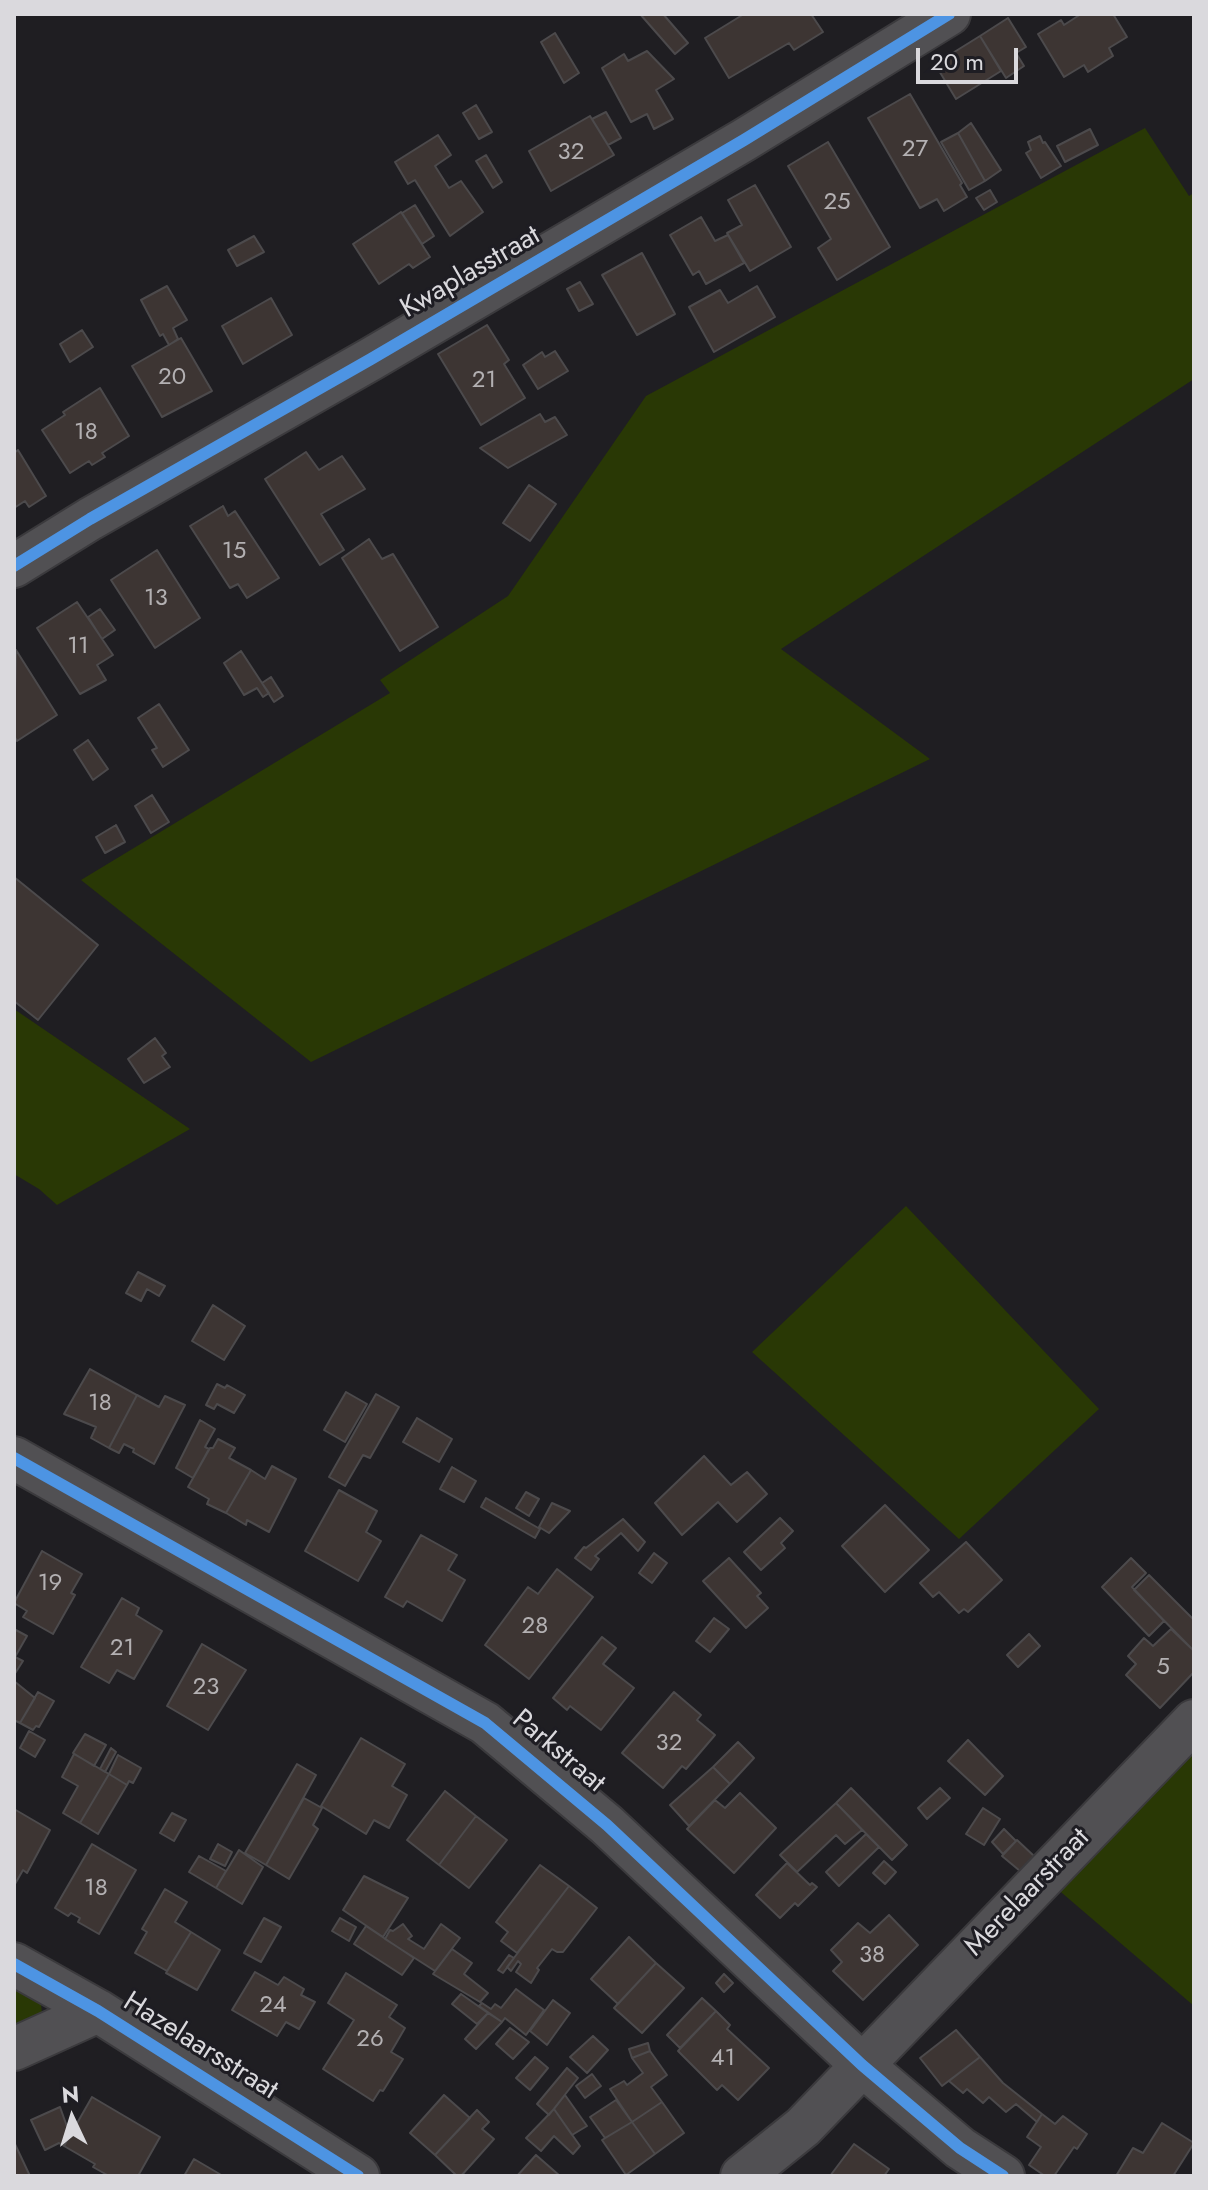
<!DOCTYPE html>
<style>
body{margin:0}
#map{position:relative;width:1208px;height:2190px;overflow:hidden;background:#1f1e22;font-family:Jost,sans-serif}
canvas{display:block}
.frame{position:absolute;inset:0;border:16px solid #dad9dd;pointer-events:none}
.north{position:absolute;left:32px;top:2078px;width:80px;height:80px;-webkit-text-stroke:6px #1e1d23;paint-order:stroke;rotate:356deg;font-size:22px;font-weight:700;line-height:32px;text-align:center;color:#dad9dd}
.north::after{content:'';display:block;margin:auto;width:28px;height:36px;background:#dad9dd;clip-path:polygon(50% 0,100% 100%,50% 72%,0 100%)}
.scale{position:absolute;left:916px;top:48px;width:102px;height:36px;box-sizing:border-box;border:4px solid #dad9dd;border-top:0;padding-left:10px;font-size:24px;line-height:28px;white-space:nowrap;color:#dad9dd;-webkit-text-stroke:6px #1e1d23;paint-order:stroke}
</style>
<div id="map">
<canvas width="1208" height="2190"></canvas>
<div class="frame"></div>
<div class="north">N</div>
<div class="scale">20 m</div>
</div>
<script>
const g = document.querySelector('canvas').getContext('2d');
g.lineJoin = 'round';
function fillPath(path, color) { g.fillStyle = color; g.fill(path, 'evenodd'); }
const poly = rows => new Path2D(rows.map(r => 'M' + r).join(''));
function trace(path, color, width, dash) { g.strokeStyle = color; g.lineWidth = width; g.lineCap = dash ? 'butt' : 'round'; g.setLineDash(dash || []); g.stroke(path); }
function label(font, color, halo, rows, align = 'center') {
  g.font = font + ' Jost,sans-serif'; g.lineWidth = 6; g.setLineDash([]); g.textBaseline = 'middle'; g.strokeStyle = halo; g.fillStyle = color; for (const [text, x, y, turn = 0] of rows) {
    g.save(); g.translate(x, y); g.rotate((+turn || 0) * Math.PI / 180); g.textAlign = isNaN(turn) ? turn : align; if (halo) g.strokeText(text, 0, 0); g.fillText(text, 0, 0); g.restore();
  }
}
const green = poly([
 [1145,128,1189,196,1194,193,1194,379,781,649,930,759,311,1062,81,880,390,693,380,680,508,596,646,396],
 [14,1009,190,1129,57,1205,39,1189,14,1174],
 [906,1206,1099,1409,959,1539,752,1352],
 [1194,1747,1194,2006,1055,1887],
 [14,1988,41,2004,42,2013,14,2026]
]);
const building = poly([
 [640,14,663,14,688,43,675,54,640,14],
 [744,14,811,14,823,32,794,50,789,43,729,78,705,38,744,14],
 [1081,14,1113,14,1127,37,1109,48,1113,56,1088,72,1084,65,1064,77,1038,34,1061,20,1064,25,1081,14],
 [1008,18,1026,47,1016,53,1024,66,1006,78,980,36,1008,18],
 [555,33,579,73,564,83,541,42,555,33],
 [980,36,1001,71,956,99,935,64,980,36],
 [647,51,674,79,656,90,673,119,654,129,647,114,631,122,602,68,624,54,628,61,647,51],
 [910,94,962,183,960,185,967,197,944,211,937,199,920,208,868,118,910,94],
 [476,105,492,132,479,139,463,113,476,105],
 [606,112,621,138,608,145,592,119,606,112],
 [590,116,614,155,551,191,529,151,590,116],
 [971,123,1001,170,985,181,958,133,971,123],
 [1090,129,1098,145,1065,162,1057,146,1090,129],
 [958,133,985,181,969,190,941,142,958,133],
 [438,135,451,155,435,166,449,188,461,181,483,212,450,236,415,180,408,184,395,162,438,135],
 [1040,136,1043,143,1045,142,1061,166,1041,178,1026,153,1031,150,1028,142,1040,136],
 [828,142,890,247,837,280,818,248,831,239,788,166,828,142],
 [486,155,502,182,493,188,476,161,486,155],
 [755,185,791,247,750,271,727,233,742,225,728,200,755,185],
 [990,190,997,202,984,210,976,198,990,190],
 [415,205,434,236,422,244,402,213,415,205],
 [401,212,430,257,413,268,409,264,379,284,353,244,401,212],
 [701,217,715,241,728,235,744,263,706,284,699,271,693,275,670,235,701,217],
 [254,236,264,252,237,266,228,250,254,236],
 [642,253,675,314,637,335,602,275,642,253],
 [580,282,593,304,579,311,567,289,580,282],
 [167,286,187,320,173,328,178,339,169,345,163,334,160,336,141,300,167,286],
 [757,286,775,317,714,352,689,307,720,290,728,303,757,286],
 [271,298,292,335,243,364,222,326,271,298],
 [487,325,509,360,504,364,525,398,481,425,438,354,487,325],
 [82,330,93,347,70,362,60,344,82,330],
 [181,338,212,391,162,417,132,366,181,338],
 [555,351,568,371,538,389,523,365,542,352,545,357,555,351],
 [100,388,129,436,102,453,105,457,92,465,89,461,70,473,42,430,65,415,63,412,100,388],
 [540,414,545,422,555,417,567,435,508,468,480,448,540,414],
 [18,450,46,496,29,507,25,501,14,508,14,453,18,450],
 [306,452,319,470,342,456,365,489,321,514,344,550,320,565,265,479,306,452],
 [529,485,556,504,530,541,503,523,529,485],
 [223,506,228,516,235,511,279,578,247,598,238,584,230,588,190,526,223,506],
 [369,539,382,559,393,554,438,627,400,651,342,558,369,539],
 [157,550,200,618,155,648,111,580,157,550],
 [77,602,113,655,97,665,106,680,80,694,37,628,77,602],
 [100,609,115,630,102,639,88,617,100,609],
 [16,650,57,715,17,741,14,736,16,650],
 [241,651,262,683,269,693,263,697,257,688,244,695,224,663,241,651],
 [271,677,283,696,274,702,262,683,271,677],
 [159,704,189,750,163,767,152,750,157,748,138,718,159,704],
 [88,740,108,769,93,780,74,750,88,740],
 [152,795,169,822,151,833,135,806,152,795],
 [116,825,125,842,105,853,96,837,116,825],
 [14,877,98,945,38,1020,14,1001,14,877],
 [155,1038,166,1053,162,1056,170,1067,144,1083,128,1059,155,1038],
 [138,1272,165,1286,159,1296,147,1289,141,1301,126,1293,138,1272],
 [213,1305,245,1326,224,1360,192,1341,213,1305],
 [90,1369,137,1395,109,1448,91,1438,96,1427,64,1414,90,1369],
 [217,1384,225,1388,227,1385,245,1395,234,1413,217,1404,214,1409,206,1405,217,1384],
 [346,1392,367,1404,345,1442,324,1430,346,1392],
 [376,1394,399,1407,370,1458,363,1455,345,1486,329,1477,376,1394],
 [137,1395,159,1407,165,1396,185,1405,154,1464,133,1452,134,1449,124,1444,119,1453,109,1448,137,1395],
 [417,1418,452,1439,439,1462,403,1442,417,1418],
 [200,1420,215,1429,205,1447,209,1449,193,1478,176,1468,200,1420],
 [218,1439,235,1448,229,1458,251,1470,226,1513,207,1504,209,1499,188,1487,210,1448,213,1448,218,1439],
 [704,1456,731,1485,747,1472,767,1494,737,1522,718,1502,682,1535,655,1503,704,1456],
 [272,1466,296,1479,269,1532,247,1520,246,1525,226,1513,251,1470,265,1479,272,1466],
 [452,1467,476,1481,464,1502,440,1489,452,1467],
 [339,1490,377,1511,366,1532,381,1541,358,1581,305,1551,339,1490],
 [526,1492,539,1499,529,1516,516,1508,526,1492],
 [486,1498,540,1529,535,1538,481,1507,486,1498],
 [552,1503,570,1511,549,1533,539,1527,552,1503],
 [885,1505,929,1550,885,1592,842,1546,885,1505],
 [780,1518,793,1531,781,1543,785,1548,761,1570,744,1552,780,1518],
 [623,1519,645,1542,638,1551,621,1533,595,1556,599,1559,591,1570,575,1558,584,1547,586,1548,623,1519],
 [421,1535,457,1555,448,1570,465,1580,442,1621,407,1601,403,1607,385,1597,421,1535],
 [966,1542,1002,1580,968,1612,964,1609,959,1613,939,1592,933,1597,920,1583,966,1542],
 [42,1551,82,1574,71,1593,75,1595,53,1634,23,1617,27,1611,14,1603,42,1551],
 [654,1553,667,1563,652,1583,639,1573,654,1553],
 [729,1558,761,1593,757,1596,768,1608,746,1628,703,1581,729,1558],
 [1131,1558,1146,1573,1132,1587,1164,1621,1149,1636,1102,1587,1131,1558],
 [557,1569,593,1597,529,1679,485,1645,528,1587,538,1594,557,1569],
 [1149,1575,1194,1620,1194,1651,1134,1590,1149,1575],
 [122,1598,139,1608,136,1615,162,1631,134,1679,117,1670,109,1683,81,1667,122,1598],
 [714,1618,729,1629,710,1652,696,1641,714,1618],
 [14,1629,27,1636,15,1657,23,1661,14,1675,14,1629],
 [1171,1629,1194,1651,1194,1672,1160,1708,1126,1675,1136,1664,1128,1656,1144,1638,1153,1646,1171,1629],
 [1029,1634,1040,1646,1018,1667,1007,1655,1029,1634],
 [602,1637,616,1648,603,1664,634,1688,601,1730,570,1706,567,1710,553,1698,602,1637],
 [202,1644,246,1670,208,1730,167,1706,202,1644],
 [14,1681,35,1698,20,1723,14,1720,14,1681],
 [38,1692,54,1701,39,1727,36,1726,33,1730,20,1723,38,1692],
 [674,1692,701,1715,697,1720,715,1735,686,1769,682,1766,663,1788,622,1753,674,1692],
 [29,1731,45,1740,35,1757,20,1748,29,1731],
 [85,1734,106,1745,94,1766,73,1753,85,1734],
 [361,1738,405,1764,392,1786,407,1795,389,1828,374,1820,366,1834,321,1806,361,1738],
 [968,1740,1003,1776,985,1795,948,1761,968,1740],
 [738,1742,754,1758,730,1784,713,1767,738,1742],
 [111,1748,116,1752,105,1772,100,1769,111,1748],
 [74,1754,109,1774,80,1823,63,1813,78,1786,62,1777,74,1754],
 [118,1755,141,1768,133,1783,129,1781,127,1785,109,1774,118,1755],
 [297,1764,316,1775,266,1865,245,1853,297,1764],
 [713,1767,730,1784,689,1826,670,1805,713,1767],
 [109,1774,127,1785,98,1834,80,1823,109,1774],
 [851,1788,907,1845,892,1860,836,1803,851,1788],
 [940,1788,950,1798,927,1819,918,1808,940,1788],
 [445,1791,476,1816,439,1865,407,1840,445,1791],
 [740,1793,776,1828,734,1873,687,1829,715,1800,725,1808,740,1793],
 [304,1798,322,1808,313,1825,318,1829,289,1879,266,1865,304,1798],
 [836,1803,862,1830,845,1844,836,1835,797,1872,780,1855,836,1803],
 [983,1808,1000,1819,984,1845,966,1834,983,1808],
 [14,1809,50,1830,27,1873,23,1870,15,1884,14,1809],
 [172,1813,186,1820,174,1841,160,1833,172,1813],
 [476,1816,507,1840,469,1888,439,1865,476,1816],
 [1004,1829,1016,1841,1003,1854,992,1842,1004,1829],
 [866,1834,879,1847,839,1886,826,1872,866,1834],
 [1017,1840,1034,1856,1020,1871,1002,1856,1017,1840],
 [92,1844,136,1870,99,1934,78,1922,80,1918,71,1913,68,1916,55,1908,92,1844],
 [218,1844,232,1852,225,1866,210,1859,218,1844],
 [239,1850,263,1867,242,1904,216,1888,239,1850],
 [199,1856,226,1871,216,1888,189,1872,199,1856],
 [884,1861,896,1872,885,1884,873,1873,884,1861],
 [787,1863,810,1885,812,1883,817,1887,798,1906,795,1903,780,1918,756,1895,787,1863],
 [540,1865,569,1886,517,1953,501,1941,508,1932,496,1922,540,1865],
 [364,1876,408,1898,383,1937,343,1910,364,1876],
 [569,1886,597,1908,563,1952,557,1952,552,1949,537,1968,539,1970,531,1983,516,1972,521,1964,518,1961,511,1971,507,1967,569,1886],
 [165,1889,187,1902,175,1922,191,1932,167,1971,135,1953,147,1932,142,1929,165,1889],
 [889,1915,918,1945,863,2000,833,1971,842,1962,831,1950,858,1923,870,1933,889,1915],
 [264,1918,281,1927,261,1962,244,1953,264,1918],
 [340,1918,356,1927,349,1941,332,1931,340,1918],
 [403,1924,412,1936,408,1939,424,1949,441,1924,460,1938,435,1971,385,1939,390,1930,393,1931,403,1924],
 [366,1926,414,1958,402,1975,354,1944,366,1926],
 [191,1932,220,1950,197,1990,166,1973,191,1932],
 [629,1937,656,1963,618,2004,591,1979,629,1937],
 [452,1949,472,1963,464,1974,488,1993,480,2002,433,1974,452,1949],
 [509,1955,514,1958,503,1973,498,1970,509,1955],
 [656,1963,684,1988,642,2033,614,2008,656,1963],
 [255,1972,278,1985,284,1977,304,1989,301,1995,315,2002,299,2029,286,2022,277,2036,232,2010,255,1972],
 [346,1973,397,2005,389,2017,405,2028,391,2052,403,2059,383,2091,380,2090,373,2101,323,2069,354,2020,328,2003,346,1973],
 [724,1974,733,1983,724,1992,716,1983,724,1974],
 [516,1989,544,2010,526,2035,505,2018,502,2022,479,2006,482,2003,491,2009,495,2004,501,2008,516,1989],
 [461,1994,488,2013,477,2024,452,2004,461,1994],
 [702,1998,716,2011,680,2048,667,2035,702,1998],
 [553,2000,570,2013,547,2045,530,2031,553,2000],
 [716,2011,730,2025,727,2029,769,2068,738,2100,722,2085,717,2090,678,2051,716,2011],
 [488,2013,502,2022,476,2049,465,2039,488,2013],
 [510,2028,529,2042,513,2059,496,2044,510,2028],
 [956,2030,980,2057,942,2086,920,2058,956,2030],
 [593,2036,608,2050,587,2073,570,2057,593,2036],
 [648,2043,650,2051,632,2058,629,2049,648,2043],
 [650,2051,667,2075,651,2087,662,2102,632,2122,610,2089,624,2081,627,2085,643,2073,632,2058,650,2051],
 [535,2057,548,2068,530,2090,516,2078,535,2057],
 [980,2057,1003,2083,1042,2114,1037,2122,1016,2104,1006,2112,989,2097,983,2103,967,2089,963,2093,949,2081,980,2057],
 [567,2068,578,2078,549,2115,537,2104,567,2068],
 [592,2074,601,2086,585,2098,576,2086,592,2074],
 [444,2095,470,2118,435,2155,410,2133,444,2095],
 [565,2095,587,2126,572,2135,554,2109,565,2095],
 [92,2097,160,2137,138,2176,109,2176,93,2167,95,2164,64,2146,92,2097],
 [616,2100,632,2122,605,2138,590,2117,616,2100],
 [662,2102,684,2133,655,2154,632,2122,662,2102],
 [60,2107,70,2135,64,2146,59,2143,45,2150,31,2120,60,2107],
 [554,2109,580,2146,573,2154,554,2136,541,2151,526,2138,554,2109],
 [477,2110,489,2122,482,2129,494,2139,461,2176,457,2176,435,2155,477,2110],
 [1042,2114,1055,2124,1063,2116,1087,2134,1077,2149,1074,2147,1054,2176,1045,2176,1029,2165,1041,2147,1027,2137,1042,2114],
 [632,2122,655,2154,626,2175,602,2140,632,2122],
 [1162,2123,1194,2143,1173,2176,1116,2176,1133,2148,1143,2153,1162,2123],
 [14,2142,30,2176,14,2176,14,2142],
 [854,2144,889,2169,884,2176,830,2176,854,2144],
 [536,2155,560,2176,517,2176,536,2155],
 [194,2159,223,2176,184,2176,194,2159]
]);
const minor = poly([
 [14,566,90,519,371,359,744,140,949,14],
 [14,1458,485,1723,607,1825,862,2065,960,2148,1003,2176],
 [14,1964,98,2011,358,2176],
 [14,2049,98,2011],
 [742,2176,803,2127,1194,1721]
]);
const cycleway = poly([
 [14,566,90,519,371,359,744,140,949,14],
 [14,1458,485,1723,607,1825,862,2065,960,2148,1003,2176],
 [14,1964,98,2011,358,2176]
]);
const numberNames = [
 ["27",915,150],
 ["32",571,153],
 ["25",837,203],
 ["20",172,378],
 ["21",484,381],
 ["18",86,433],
 ["15",234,552],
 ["13",156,599],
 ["11",78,647],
 ["18",100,1404],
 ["19",50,1584],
 ["28",535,1627],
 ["21",122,1649],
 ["5",1163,1668],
 ["23",206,1688],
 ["32",669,1744],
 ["18",96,1889],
 ["38",872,1956],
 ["24",273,2006],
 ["26",370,2040],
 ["41",723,2059]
];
const streetNames = [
 ["Kwaplasstraat",471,273,-30],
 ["Parkstraat",558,1752,40],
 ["Merelaarstraat",1028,1893,-46],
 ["Hazelaarsstraat",200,2047,32]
];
fillPath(green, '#293805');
fillPath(building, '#3d3533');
trace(building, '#4c4a4c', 2);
trace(minor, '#3b3a3d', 46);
trace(minor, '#515053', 42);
trace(cycleway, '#4d94e3', 12);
label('24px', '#b3b0b2', null, numberNames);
label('28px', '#dad9dd', '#1e1d23', streetNames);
</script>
